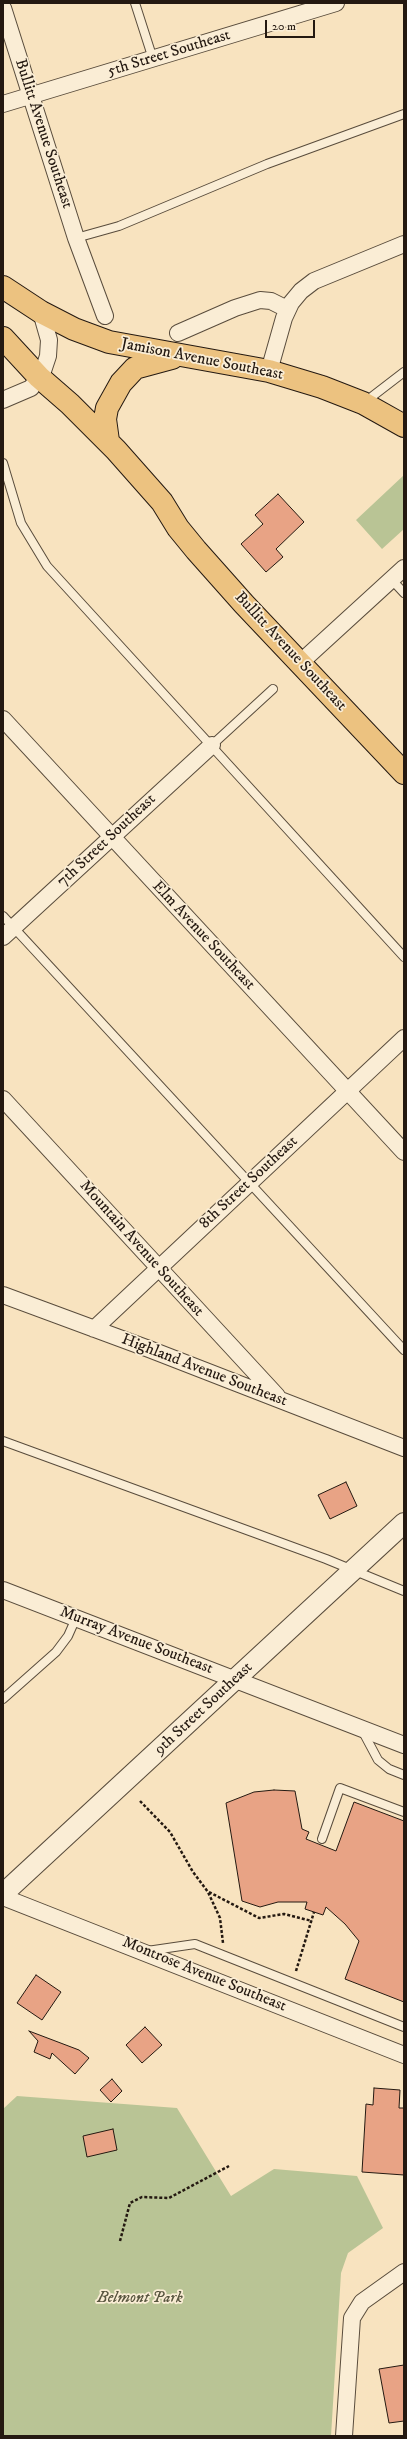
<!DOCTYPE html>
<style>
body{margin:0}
#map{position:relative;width:407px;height:2439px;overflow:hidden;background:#f8e3bf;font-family:"IM FELL DW Pica",serif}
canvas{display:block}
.frame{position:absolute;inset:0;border:4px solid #241911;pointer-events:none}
.scale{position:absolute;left:265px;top:20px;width:50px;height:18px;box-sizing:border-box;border:2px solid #241911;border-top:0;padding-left:5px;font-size:12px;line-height:14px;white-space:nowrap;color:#241911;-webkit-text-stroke:3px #faedd5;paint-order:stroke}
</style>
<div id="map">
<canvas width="407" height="2439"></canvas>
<div class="frame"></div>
<div class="scale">20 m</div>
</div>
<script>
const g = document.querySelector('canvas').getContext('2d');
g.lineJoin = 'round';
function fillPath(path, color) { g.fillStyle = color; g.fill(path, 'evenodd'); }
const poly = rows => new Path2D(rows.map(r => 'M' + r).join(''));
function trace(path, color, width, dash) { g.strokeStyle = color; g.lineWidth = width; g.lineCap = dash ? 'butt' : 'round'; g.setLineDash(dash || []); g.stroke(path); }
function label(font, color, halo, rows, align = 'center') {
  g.font = font + ' "IM FELL DW Pica",serif'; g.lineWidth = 3.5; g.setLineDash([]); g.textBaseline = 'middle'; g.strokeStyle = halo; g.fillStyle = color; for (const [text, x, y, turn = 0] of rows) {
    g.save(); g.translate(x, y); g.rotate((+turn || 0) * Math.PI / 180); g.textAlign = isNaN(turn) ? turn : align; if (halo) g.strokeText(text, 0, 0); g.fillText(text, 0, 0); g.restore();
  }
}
const green = poly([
 [404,475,404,529,382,549,356,520],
 [17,2096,177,2108,231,2196,274,2169,357,2176,383,2228,348,2253,341,2273,331,2436,3,2436,3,2109]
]);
const building = poly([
 [278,494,304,522,276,549,283,557,266,572,241,544,263,524,255,515,278,494],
 [346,1482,357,1506,330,1519,318,1495,346,1482],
 [274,1790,295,1791,302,1829,309,1832,306,1839,336,1851,354,1802,404,1821,404,2002,345,1979,359,1941,345,1924,326,1907,323,1915,305,1909,307,1902,278,1902,260,1907,242,1901,226,1803,254,1792,274,1790],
 [36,1975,61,1992,42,2020,17,2003,36,1975],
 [145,2027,162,2045,142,2063,126,2045,145,2027],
 [29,2031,79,2050,89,2058,75,2074,52,2053,50,2059,34,2052,38,2041,29,2031],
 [112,2079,122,2091,111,2102,100,2090,112,2079],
 [374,2088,400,2090,399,2108,404,2108,404,2175,362,2172,366,2104,373,2105,374,2088],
 [113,2129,117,2150,87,2157,83,2136,113,2129],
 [404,2365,404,2421,389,2423,379,2369,404,2365]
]);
const path = poly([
 [140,1801,170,1832,193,1872,208,1892,220,1918,223,1943],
 [209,1892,259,1918,284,1914,312,1921],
 [296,1971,314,1912],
 [120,2241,130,2203,142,2197,169,2198,229,2166]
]);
const service = poly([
 [135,3,153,59],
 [76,238,119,226,267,164,404,114],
 [365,402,404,372],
 [3,463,21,523,47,566,404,957],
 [392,580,404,593],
 [212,745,273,689],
 [3,916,404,1350],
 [3,1441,326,1559,404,1591],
 [3,1699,56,1652,68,1636,76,1618],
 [362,1730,378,1760,389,1769,404,1775],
 [322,1839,340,1788,404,1812],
 [147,1951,195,1944,404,2027]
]);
const minor = poly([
 [3,8,76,238,105,316],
 [3,104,336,3],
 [178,333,235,308,260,300,271,301,287,309],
 [269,371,284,318,291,303,301,291,314,281,404,244],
 [3,400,31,388,43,371,48,356,49,340,41,312],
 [300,663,404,568],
 [3,719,404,1152],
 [3,937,212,745],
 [3,1099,277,1396],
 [3,1295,149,1349,404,1448],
 [94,1329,404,1038],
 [3,1590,404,1745],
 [3,1897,404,2055],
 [344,2436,352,2318,362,2302,404,2272]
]);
const tertiary = poly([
 [3,1894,404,1523]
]);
const primary = poly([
 [3,287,41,312,74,329,109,342,269,371,322,387,363,403,404,426],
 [3,338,39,377,70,404,116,450,162,502,178,528,196,550,244,604,404,773],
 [108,441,105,419,107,408,121,383,135,368,172,358]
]);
const streetNames = [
 ["5th Street Southeast",169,54,-17],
 ["Bullitt Avenue Southeast",43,134,72],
 ["Jamison Avenue Southeast",202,360,11],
 ["Bullitt Avenue Southeast",290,652,47],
 ["7th Street Southeast",107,841,-43],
 ["Elm Avenue Southeast",203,936,47],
 ["8th Street Southeast",249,1183,-43],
 ["Mountain Avenue Southeast",141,1249,48],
 ["Highland Avenue Southeast",204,1371,21],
 ["Murray Avenue Southeast",136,1641,21],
 ["9th Street Southeast",204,1709,-43],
 ["Montrose Avenue Southeast",204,1975,22]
];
const parkNames = [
 ["Belmont Park",140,2299]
];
fillPath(green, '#b9c495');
fillPath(building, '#e8a385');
trace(building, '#241911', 1);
trace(service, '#594c3c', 10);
trace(minor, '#594c3c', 18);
trace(tertiary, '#594c3c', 22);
trace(primary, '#241911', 24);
trace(path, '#241911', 2.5, [3, 2]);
trace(service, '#faedd5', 8);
trace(minor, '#faedd5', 16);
trace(tertiary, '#faedd5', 20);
trace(primary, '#ecc280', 22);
label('16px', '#241911', '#faedd5', streetNames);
label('italic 16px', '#58553f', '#faedd5', parkNames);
</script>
